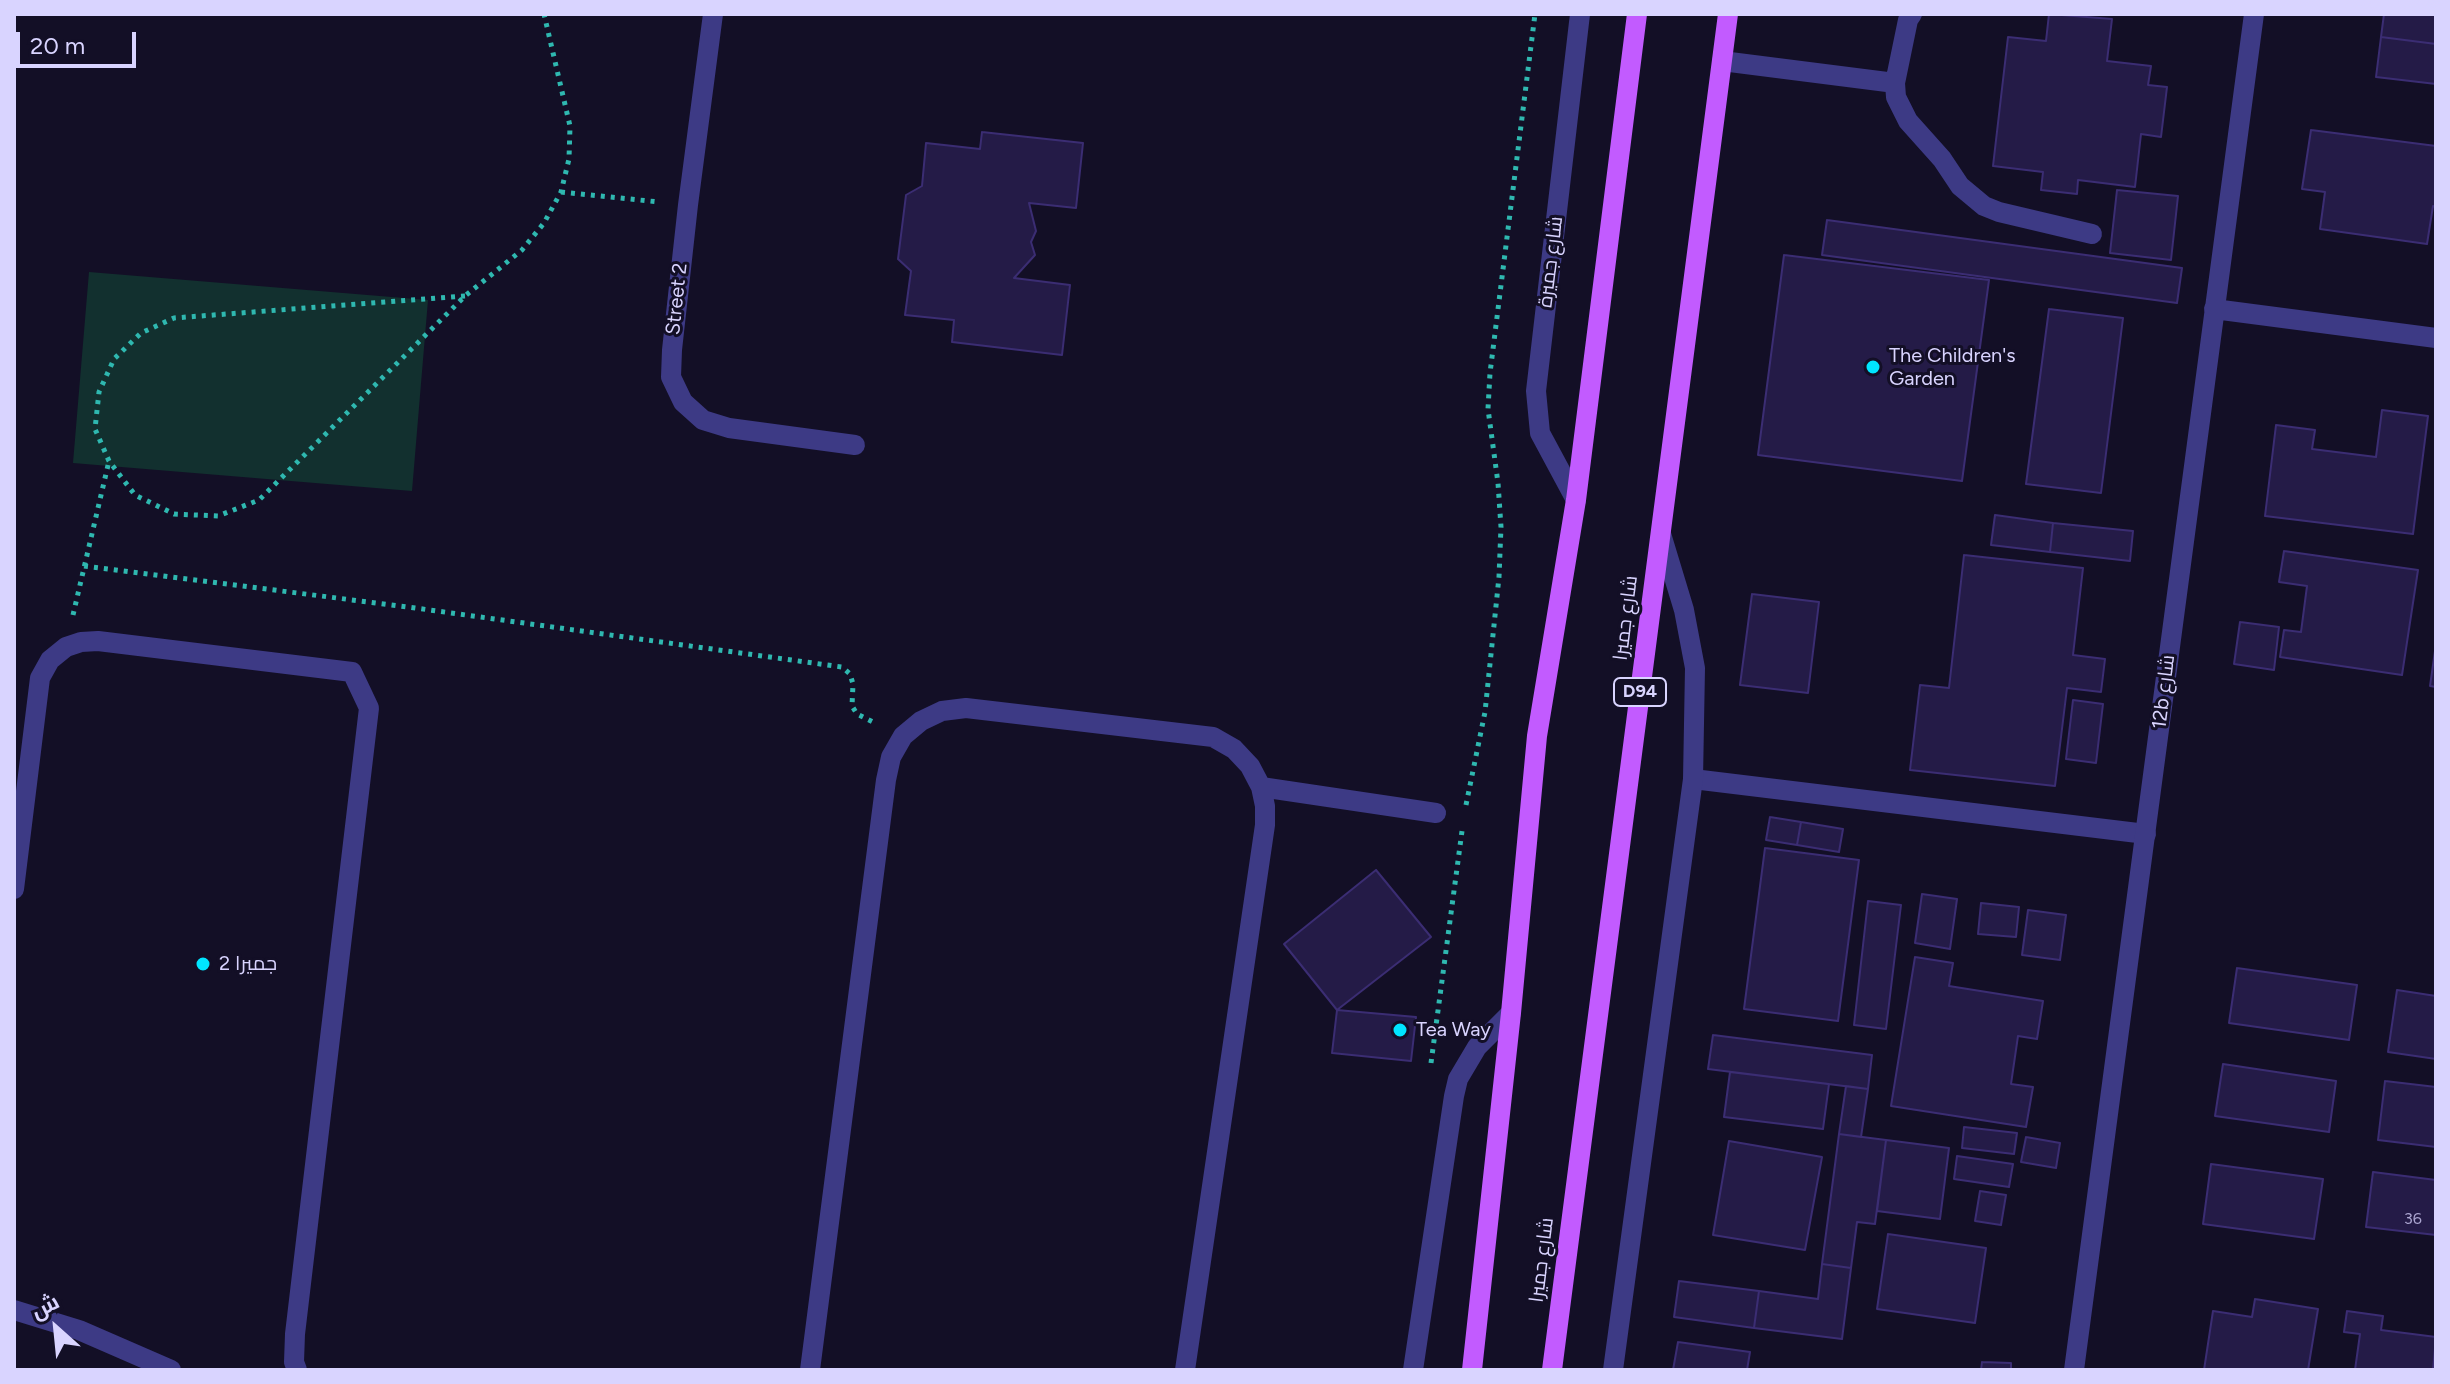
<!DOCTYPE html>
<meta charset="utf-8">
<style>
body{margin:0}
#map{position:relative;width:2450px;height:1384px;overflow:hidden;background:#130f26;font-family:Figtree,Cairo,sans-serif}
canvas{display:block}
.frame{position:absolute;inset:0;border:16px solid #d9d4ff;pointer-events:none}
.north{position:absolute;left:16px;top:1288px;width:80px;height:80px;-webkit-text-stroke:6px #130f26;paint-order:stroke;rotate:333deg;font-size:22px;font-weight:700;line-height:32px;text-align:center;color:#d9d4ff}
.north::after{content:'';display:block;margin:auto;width:28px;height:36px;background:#d9d4ff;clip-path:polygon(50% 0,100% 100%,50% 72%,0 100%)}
.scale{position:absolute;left:16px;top:32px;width:120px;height:36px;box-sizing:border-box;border:4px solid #d9d4ff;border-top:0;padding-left:10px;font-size:24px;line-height:28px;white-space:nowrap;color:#d9d4ff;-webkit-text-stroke:6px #130f26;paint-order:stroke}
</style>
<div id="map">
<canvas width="2450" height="1384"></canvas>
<div class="frame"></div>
<div class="north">ش</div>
<div class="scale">20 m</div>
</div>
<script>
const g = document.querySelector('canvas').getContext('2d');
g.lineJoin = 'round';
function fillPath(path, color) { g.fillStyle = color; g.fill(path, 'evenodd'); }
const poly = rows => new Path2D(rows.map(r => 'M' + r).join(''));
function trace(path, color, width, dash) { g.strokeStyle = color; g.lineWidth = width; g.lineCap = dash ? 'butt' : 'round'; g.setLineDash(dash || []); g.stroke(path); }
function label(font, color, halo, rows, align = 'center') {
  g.font = font + ' Figtree,Cairo,sans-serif'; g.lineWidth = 6; g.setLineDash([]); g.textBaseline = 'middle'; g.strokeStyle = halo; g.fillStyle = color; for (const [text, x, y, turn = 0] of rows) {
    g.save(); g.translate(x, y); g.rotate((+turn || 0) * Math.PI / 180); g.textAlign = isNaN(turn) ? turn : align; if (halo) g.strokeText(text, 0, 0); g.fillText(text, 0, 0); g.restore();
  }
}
const green = poly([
 [89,272,428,300,412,491,73,463]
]);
const building = poly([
 [2049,14,2112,19,2107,61,2151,66,2148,85,2167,87,2161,137,2141,134,2135,187,2078,180,2077,194,2041,190,2043,172,1993,166,2008,37,2046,41,2049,14],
 [2384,14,2436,14,2436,44,2381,37,2384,14],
 [2381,37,2436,44,2436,84,2376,77,2381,37],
 [2311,130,2436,146,2436,207,2433,206,2427,244,2320,229,2325,192,2302,189,2311,130],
 [982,132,1083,143,1076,208,1029,203,1036,231,1031,242,1035,255,1014,278,1070,285,1062,355,952,342,954,320,905,315,911,271,898,259,906,195,922,186,926,143,980,149,982,132],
 [2117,190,2178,196,2171,260,2110,253,2117,190],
 [1827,220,2182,268,2177,303,1822,255,1827,220],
 [1784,255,1989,280,1962,481,1758,455,1784,255],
 [2049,309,2123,318,2101,493,2026,484,2049,309],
 [2382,410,2428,416,2413,534,2265,516,2276,425,2315,430,2312,449,2376,457,2382,410],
 [1995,515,2053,523,2050,552,1991,545,1995,515],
 [2053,523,2133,531,2130,561,2050,552,2053,523],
 [2284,551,2418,570,2402,675,2280,657,2284,630,2301,632,2307,586,2279,582,2284,551],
 [1964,555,2083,568,2073,655,2105,659,2101,692,2067,688,2055,786,1910,770,1920,685,1949,688,1964,555],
 [1752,594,1819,602,1808,693,1740,685,1752,594],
 [2240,622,2279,627,2274,670,2234,664,2240,622],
 [2435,651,2436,652,2436,687,2430,686,2435,651],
 [2073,700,2103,704,2096,763,2066,759,2073,700],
 [1770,817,1801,822,1797,845,1766,840,1770,817],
 [1801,822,1843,829,1839,852,1797,845,1801,822],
 [1765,848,1859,860,1838,1021,1744,1009,1765,848],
 [1376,870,1431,937,1337,1010,1284,944,1376,870],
 [1922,894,1957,899,1950,949,1915,943,1922,894],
 [1868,901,1901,905,1886,1029,1854,1025,1868,901],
 [1981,903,2019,907,2016,937,1978,934,1981,903],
 [2028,910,2066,915,2060,960,2022,955,2028,910],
 [1915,957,1953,963,1949,986,2043,1001,2037,1039,2018,1036,2011,1084,2033,1087,2026,1127,1891,1106,1915,957],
 [2237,968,2357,985,2349,1040,2229,1023,2237,968],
 [2397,990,2436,996,2436,1059,2388,1052,2397,990],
 [1337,1010,1416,1017,1411,1061,1332,1053,1337,1010],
 [1713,1035,1872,1055,1868,1089,1708,1069,1713,1035],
 [2223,1064,2336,1081,2329,1132,2215,1116,2223,1064],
 [1730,1072,1829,1084,1823,1129,1724,1117,1730,1072],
 [2385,1081,2436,1087,2436,1147,2378,1140,2385,1081],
 [1846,1086,1868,1089,1861,1137,1839,1134,1846,1086],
 [1964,1127,2017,1133,2014,1154,1962,1148,1964,1127],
 [1839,1134,1886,1140,1875,1224,1857,1222,1851,1268,1822,1264,1839,1134],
 [2026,1137,2060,1143,2056,1168,2021,1162,2026,1137],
 [1886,1140,1949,1148,1940,1219,1877,1211,1886,1140],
 [1729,1141,1822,1157,1805,1250,1713,1235,1729,1141],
 [1957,1156,2013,1164,2009,1187,1954,1179,1957,1156],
 [2211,1164,2323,1179,2314,1239,2203,1224,2211,1164],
 [2373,1172,2436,1180,2436,1235,2366,1227,2373,1172],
 [1980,1191,2006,1195,2001,1225,1975,1221,1980,1191],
 [1888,1234,1986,1248,1975,1323,1877,1309,1888,1234],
 [1822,1264,1851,1268,1842,1339,1754,1328,1759,1291,1818,1299,1822,1264],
 [1679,1281,1759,1291,1754,1328,1674,1317,1679,1281],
 [2255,1299,2318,1309,2308,1370,2204,1370,2213,1311,2252,1317,2255,1299],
 [2347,1311,2383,1316,2381,1330,2436,1337,2433,1370,2355,1370,2360,1334,2344,1332,2347,1311],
 [1678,1342,1750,1352,1747,1370,1673,1370,1678,1342],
 [1982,1362,2011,1363,2011,1370,1981,1370,1982,1362]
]);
const path = poly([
 [561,192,659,202],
 [465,296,174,318,141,333,114,359,99,392,95,429,109,461,135,495,174,514,218,516,259,500,465,296,522,250,544,223,561,192,569,159,570,126,544,14],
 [84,566,408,607,842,667,850,674,853,684,852,706,857,714,877,724],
 [73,615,109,461],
 [1466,805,1485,712,1499,577,1501,527,1498,483,1488,409,1490,373,1535,14],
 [1431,1063,1462,831]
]);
const service = poly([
 [1912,14,1908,20,1895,83,1896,97,1908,121,1942,159,1960,186,1984,206,1999,212,2092,234],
 [1722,61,1895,83],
 [1693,779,2146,834],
 [14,889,40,678,50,660,66,647,81,642,98,641,352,672,369,708,295,1334,294,1362,297,1370],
 [14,1310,79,1330,171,1370]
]);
const minor = poly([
 [713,14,688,205,672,350,671,377,683,402,703,420,729,428,855,445],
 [2214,309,2436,338],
 [1576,500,1540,433,1536,391,1580,14],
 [1261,787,1436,813],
 [810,1370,886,780,891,757,903,736,921,721,942,711,966,708,1213,737,1234,749,1250,766,1261,787,1265,806,1265,825,1185,1370],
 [1413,1370,1454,1096,1458,1079,1477,1047,1511,1013],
 [1613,1370,1693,779,1695,668,1684,610,1661,534],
 [2074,1370,2254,14]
]);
const primary = poly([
 [1472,1370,1511,1013,1537,736,1576,500,1637,14],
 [1552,1370,1728,14]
]);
const markers = [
 [1873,367,8,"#00e5ff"],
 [203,964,8,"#00e5ff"],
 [1400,1030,8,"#00e5ff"]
];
const numberNames = [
 ["36",2413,1219]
];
const shields = [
 [1640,692,52]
];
const shieldNames = [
 ["D94",1640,692]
];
const streetNames = [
 ["شارع جميرة",1551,262,-83],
 ["Street 2",677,299,-84],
 ["شارع جميرا",1626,618,-83],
 ["12b شارع",2164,692,-83],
 ["شارع جميرا",1542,1260,-83]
];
const poiNames = [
 ["The Children's",1889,356],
 ["Garden",1889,379],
 ["جميرا 2",219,964],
 ["Tea Way",1416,1030]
];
fillPath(green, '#12302f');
fillPath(building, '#241b47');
trace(building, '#3b2d73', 2);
trace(path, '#2fb8b0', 5, [4, 6]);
trace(service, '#3d3a85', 20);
trace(minor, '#3d3a85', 20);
trace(primary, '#c25bff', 20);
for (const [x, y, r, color] of markers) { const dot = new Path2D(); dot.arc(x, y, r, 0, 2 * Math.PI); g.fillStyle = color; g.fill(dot); trace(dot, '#130f26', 3); }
label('16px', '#aca6d1', null, numberNames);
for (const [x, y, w] of shields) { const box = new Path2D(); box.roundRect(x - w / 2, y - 14, w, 28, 6); g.fillStyle = '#130f26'; g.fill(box); trace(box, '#d9d4ff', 2); }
label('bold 18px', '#d9d4ff', null, shieldNames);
label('20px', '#d9d4ff', '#130f26', streetNames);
label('20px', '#d9d4ff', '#130f26', poiNames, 'left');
</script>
